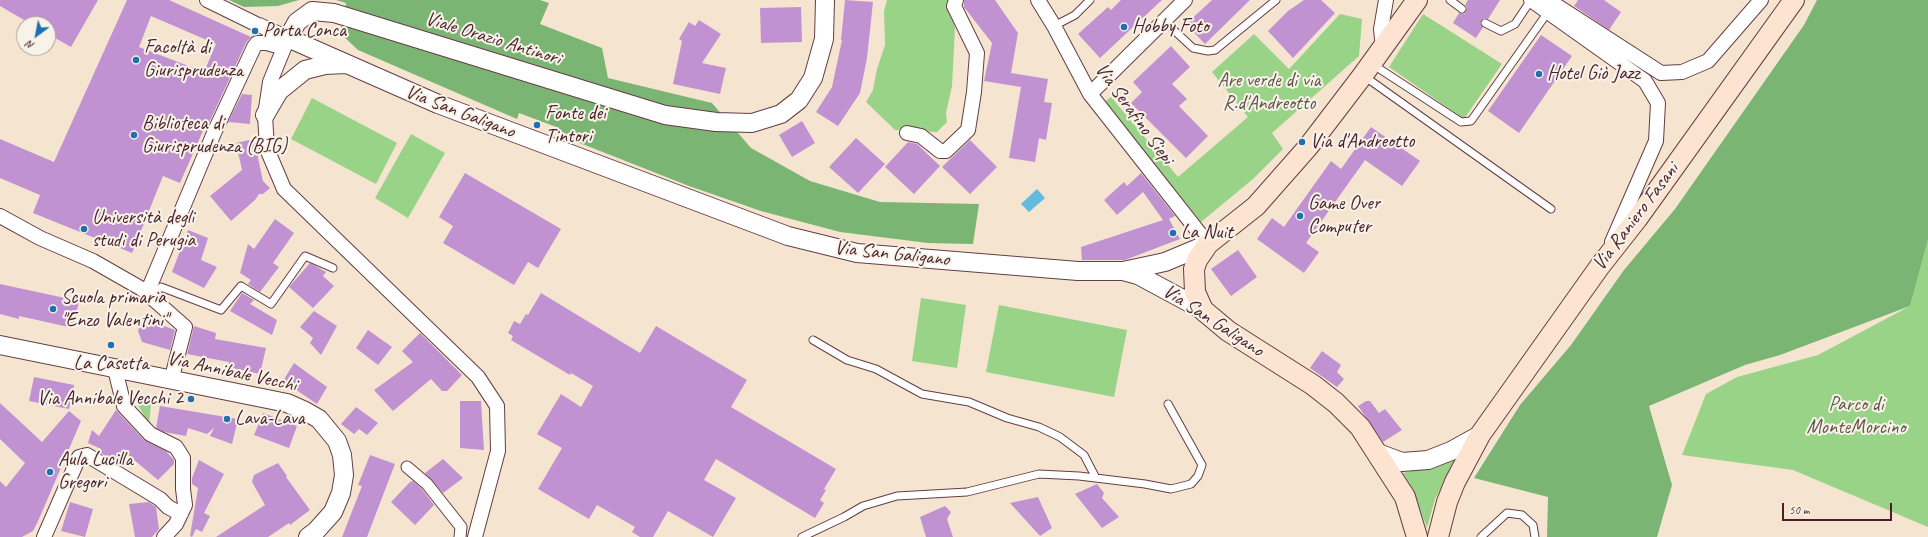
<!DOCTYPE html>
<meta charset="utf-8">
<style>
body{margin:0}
#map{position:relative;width:1928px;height:537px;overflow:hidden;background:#f5e5d0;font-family:Caveat,sans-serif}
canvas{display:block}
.north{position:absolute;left:16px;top:16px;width:40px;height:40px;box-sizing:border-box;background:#f7f3e8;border:1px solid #b29e9c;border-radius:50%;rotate:212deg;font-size:11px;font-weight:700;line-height:16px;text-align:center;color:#4a1f2b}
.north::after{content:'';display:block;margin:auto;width:14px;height:18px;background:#1f6fb2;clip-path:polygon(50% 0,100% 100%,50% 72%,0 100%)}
.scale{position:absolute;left:1782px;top:503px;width:110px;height:18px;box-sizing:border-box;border:2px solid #4a1f2b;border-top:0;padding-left:5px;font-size:12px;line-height:14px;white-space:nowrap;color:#4a1f2b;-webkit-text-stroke:3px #f7f3e8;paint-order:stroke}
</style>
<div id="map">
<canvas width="1928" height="537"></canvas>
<div class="north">N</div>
<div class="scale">50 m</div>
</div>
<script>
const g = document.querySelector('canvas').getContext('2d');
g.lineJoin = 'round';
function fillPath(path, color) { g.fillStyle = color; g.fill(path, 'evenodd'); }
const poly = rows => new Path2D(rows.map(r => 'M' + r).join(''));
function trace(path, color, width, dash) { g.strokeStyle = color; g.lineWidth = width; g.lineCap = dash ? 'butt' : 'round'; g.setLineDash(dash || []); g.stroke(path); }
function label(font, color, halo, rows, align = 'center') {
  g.font = font + ' Caveat,sans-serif'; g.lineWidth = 4; g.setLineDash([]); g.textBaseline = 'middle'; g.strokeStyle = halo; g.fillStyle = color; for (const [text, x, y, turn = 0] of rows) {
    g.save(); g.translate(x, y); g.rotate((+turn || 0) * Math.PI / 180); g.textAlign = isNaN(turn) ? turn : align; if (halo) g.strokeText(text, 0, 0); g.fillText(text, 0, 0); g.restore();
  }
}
const green = poly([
 [887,0,948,0,955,28,952,86,946,113,947,122,937,132,895,130,866,102,873,90,877,69,885,45,884,11],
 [1340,14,1362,19,1359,56,1272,133,1283,149,1253,179,1201,222,1104,102,1111,97,1178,177,1248,117,1212,72,1254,34,1289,69],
 [1423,14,1502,64,1464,119,1389,67],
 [312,98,397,143,376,184,291,139],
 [411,134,445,153,408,218,375,198],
 [1928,240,1928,527,1793,470,1682,455,1706,394,1737,377,1818,355,1910,306],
 [921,298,966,305,957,368,912,361],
 [999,305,1127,330,1114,397,986,372],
 [131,393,152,396,149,424],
 [1461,452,1435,499,1427,528,1413,490,1403,473,1431,466]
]);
const forest = poly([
 [229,0,299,0,278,6,244,7],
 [336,0,540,0,549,3,540,24,602,48,608,78,712,103,751,148,810,181,880,202,979,204,973,244,928,243,840,232,761,211,689,186,557,134,559,128,519,113,517,119,358,50,340,33,346,3],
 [1817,0,1928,0,1928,240,1910,306,1780,355,1745,365,1649,406,1672,485,1657,537,1547,537,1548,497,1474,478,1520,405,1571,345,1624,270,1675,209,1804,25]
]);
const water = poly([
 [1037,189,1045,198,1029,212,1021,204]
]);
const building = poly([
 [0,0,98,0,71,47,48,34,48,24,31,24,0,6],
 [127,0,169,0,251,37,246,43,208,125,206,124,180,183,163,176,132,253,33,213,40,195,0,178,0,139,54,162],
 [151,16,216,44,204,72,139,47],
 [845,0,873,2,867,58,860,93,838,126,816,112,832,87,842,40,841,40],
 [964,0,995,0,1018,33,1011,73,1048,79,1044,102,1052,103,1046,140,1039,138,1035,162,1009,158,1021,87,984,81,992,43,964,7],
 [1121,0,1162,0,1100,58,1078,34,1108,7,1111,10],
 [1212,0,1250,0,1205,44,1186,24],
 [1304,0,1321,0,1335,13,1293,58,1268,31,1288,11],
 [1468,0,1500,0,1488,19,1484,18,1481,20,1480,24,1483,27,1476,38,1453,23,1459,13,1464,14,1466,12,1467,7,1465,5],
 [1578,0,1604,0,1621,12,1609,30,1574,6],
 [801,7,802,42,761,43,760,8],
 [699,20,721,34,702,63,726,68,720,94,673,84,682,41,679,39,689,22,695,26],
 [1541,35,1572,56,1519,133,1488,111],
 [1171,46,1190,67,1172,84,1187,99,1179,106,1208,136,1186,158,1131,103,1142,92,1133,82],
 [242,94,252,95,250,124,228,122],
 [802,121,815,143,792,157,779,135],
 [1371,127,1420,161,1402,186,1365,160,1306,243,1319,252,1304,273,1257,239,1272,218,1284,227,1331,161,1341,169],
 [856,138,885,164,858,193,829,167],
 [254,139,263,181,270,188,263,194,259,194,255,200,231,221,210,196,242,170,236,143],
 [970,140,997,167,970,194,942,167],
 [908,142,917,144,940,166,914,194,885,167],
 [465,173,561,229,538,268,528,262,514,285,443,243,453,226,439,217],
 [1141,173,1175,216,1169,219,1180,239,1125,260,1082,260,1081,247,1163,220,1143,192,1117,215,1104,200,1124,182,1127,186],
 [275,219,294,233,273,263,279,267,260,292,248,284,251,280,240,273,248,244,254,249],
 [188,230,208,238,201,260,217,267,204,288,172,272],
 [1238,250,1257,277,1231,296,1211,269],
 [310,263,326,272,323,276,334,286,313,308,289,287],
 [0,284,79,301,73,328,19,316,19,319,0,314],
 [242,293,254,300,250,304,277,320,272,335,230,311],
 [541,293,640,353,656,326,747,380,731,407,836,469,824,489,826,490,820,500,824,503,815,518,716,459,704,480,736,498,713,537,668,511,653,537,640,537,632,532,635,527,597,505,589,519,538,489,562,448,537,434,561,394,581,407,593,386,571,373,570,375,511,340,513,336,508,333,514,321,520,324,526,314,528,315],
 [314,311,337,326,321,355,310,343,313,338,300,327],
 [143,318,175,330,170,350,142,342,138,331],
 [194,326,216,333,215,339,266,348,260,374,228,367,229,362,187,354],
 [368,330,392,347,378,365,356,348],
 [420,333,462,375,447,391,442,391,431,379,393,411,374,390,413,362,402,351],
 [1322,351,1341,365,1337,372,1344,379,1337,387,1310,368],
 [294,363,327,387,317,404,283,381],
 [34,377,74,385,69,409,29,401],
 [460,401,481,401,484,450,460,448],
 [1366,401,1370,401,1379,413,1385,409,1402,430,1383,442,1358,406],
 [0,403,42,442,69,411,81,421,39,519,33,531,22,537,0,537,0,481,6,487,25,463,0,439],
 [160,406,238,419,232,444,210,436,214,428,207,434,188,428,186,436,164,432,156,428],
 [356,407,378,423,367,435,359,429,354,434,341,424],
 [116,410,144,440,166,451,174,460,174,464,158,480,127,454,120,465,99,452,101,449,88,443,92,430,99,436],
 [263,413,297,426,289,448,254,435],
 [370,455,395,464,367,537,342,537,362,486,358,485],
 [443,459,463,478,443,493,425,473],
 [199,460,224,474,204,513,210,516,202,532,196,529,192,537,190,536,198,488,192,484,192,478],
 [278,463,287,476,286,477,310,510,290,525,289,523,268,537,216,537,265,505,252,482,254,475],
 [413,481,422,489,434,505,415,525,391,502,410,482],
 [1097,484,1104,493,1102,498,1119,517,1102,528,1075,494],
 [1038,497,1052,528,1040,536,1010,503],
 [70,502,93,509,85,537,61,531],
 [149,502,156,507,159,529,152,537,135,537,129,504],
 [945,506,951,512,947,519,953,537,926,537,920,517]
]);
const service = poly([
 [1450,0,1462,9],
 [1164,21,1193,48,1208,51,1215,50,1276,0],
 [1485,23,1501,31,1515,24,1531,0],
 [1054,26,1075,15,1090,0],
 [1372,64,1461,122,1471,121,1548,12],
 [1364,76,1551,209],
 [152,297,161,287,221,310,241,286,271,304,305,256,333,268],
 [813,340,847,360,876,369,922,394,969,402,1007,418,1039,427,1060,437,1084,455,1096,478],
 [802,537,844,517,863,506,897,496,967,492,1039,474,1079,476,1145,484,1171,489,1191,484,1198,476,1202,465,1168,404],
 [1481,537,1507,513,1522,515,1533,525,1535,537]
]);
const pedestrian = poly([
 [407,467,427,484,461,527,460,537]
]);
const minor = poly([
 [207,0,256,24],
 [1038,0,1054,26,1090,94,1208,244],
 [1531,0,1645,81,1658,103,1656,141,1612,242],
 [1548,0,1661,73,1682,72,1708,61,1761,0],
 [259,25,288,38,270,82,265,115,267,149,284,189,478,377,497,406,498,451,475,537],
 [1383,48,1381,29,1386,0],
 [1090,94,1185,0],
 [907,133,921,136,940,151,946,151,968,130,974,92,977,53,954,6,956,0],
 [0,216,40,238,93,261,142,289,185,327,171,381],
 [147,293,214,133,254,47,257,43,267,43,284,48],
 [115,369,124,406,150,434,176,447,183,458,183,489,185,505,176,524,164,537],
 [44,537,79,457,87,455,160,499,168,507,181,514]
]);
const tertiary = poly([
 [825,0,824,39,813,78,799,100,781,114,752,123,716,122,665,115,334,13,312,11,297,22,288,38,438,104,788,236,857,253,1078,271,1123,271,1138,275,1203,310],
 [265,115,279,91,305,70,325,65,345,64],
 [1123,271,1165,262,1208,244],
 [0,345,287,403,305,411,319,419,337,441,342,455,344,475,341,493,333,512,316,531,308,537],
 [1378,453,1402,462,1428,460,1451,451,1480,435]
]);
const secondary = poly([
 [1417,0,1363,75,1308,147,1256,206,1208,244,1197,260,1194,269,1195,292,1203,310,1228,331,1313,385,1336,403,1360,427,1405,497,1417,537],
 [1438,537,1447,502,1455,482,1480,435,1600,266,1637,219,1794,0]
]);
const markers = [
 [1124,27,4,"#1f6fb2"],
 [255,31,4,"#1f6fb2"],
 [136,60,4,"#1f6fb2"],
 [1539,74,4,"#1f6fb2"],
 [537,125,4,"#1f6fb2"],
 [134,135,4,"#1f6fb2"],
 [1302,142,4,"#1f6fb2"],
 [1300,216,4,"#1f6fb2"],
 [84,229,4,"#1f6fb2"],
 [1173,233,4,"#1f6fb2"],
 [53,309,4,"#1f6fb2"],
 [111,345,4,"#1f6fb2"],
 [191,399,4,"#1f6fb2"],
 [227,419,4,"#1f6fb2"],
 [50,472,4,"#1f6fb2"]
];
const poiNames = [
 ["Hobby Foto",1132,27],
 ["Porta Conca",263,31],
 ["Facoltà di",144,48],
 ["Giurisprudenza",144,71],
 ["Hotel Giò Jazz",1547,74],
 ["Fonte dei",545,114],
 ["Tintori",545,137],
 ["Biblioteca di",142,124],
 ["Giurisprudenza (BIG)",142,147],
 ["Via d'Andreotto",1310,142],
 ["Game Over",1308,204],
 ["Computer",1308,227],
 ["Università degli",92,218],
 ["studi di Perugia",92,241],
 ["La Nuit",1181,233],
 ["Scuola primaria",61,298],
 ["\"Enzo Valentini\"",61,321],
 ["La Casetta",111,364,"center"],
 ["Via Annibale Vecchi 2",183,399,"right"],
 ["Lava-Lava",235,419],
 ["Aula Lucilla",58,460],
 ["Gregori",58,483]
];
const streetNames = [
 ["Viale Orazio Antinori",493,39,17],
 ["Via San Galigano",460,112,21],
 ["Via Serafino Siepi",1134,114,54],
 ["Via Raniero Fasani",1636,217,-53],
 ["Via San Galigano",892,254,6],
 ["Via San Galigano",1213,321,33],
 ["Via Annibale Vecchi",232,372,12]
];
const parkNames = [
 ["Are verde di via",1269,81],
 ["R.d'Andreotto",1269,104],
 ["Parco di",1856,405],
 ["MonteMorcino",1856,428]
];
fillPath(green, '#98d387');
fillPath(forest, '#7ab574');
fillPath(water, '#62badf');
fillPath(building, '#c192d2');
trace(service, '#643d44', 9);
trace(pedestrian, '#643d44', 13);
trace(minor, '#643d44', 16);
trace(tertiary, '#643d44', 20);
trace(secondary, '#643d44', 22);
trace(service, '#fff', 7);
trace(pedestrian, '#fff', 11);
trace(minor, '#fff', 14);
trace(tertiary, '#fff', 18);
trace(secondary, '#fde4d1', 20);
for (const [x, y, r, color] of markers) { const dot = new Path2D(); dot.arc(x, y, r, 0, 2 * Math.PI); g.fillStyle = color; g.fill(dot); trace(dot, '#f7f3e8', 1.5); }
label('20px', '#4a1f2b', '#f7f3e8', poiNames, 'left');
label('20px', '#4a1f2b', '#f7f3e8', streetNames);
label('20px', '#615547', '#f7f3e8', parkNames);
</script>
